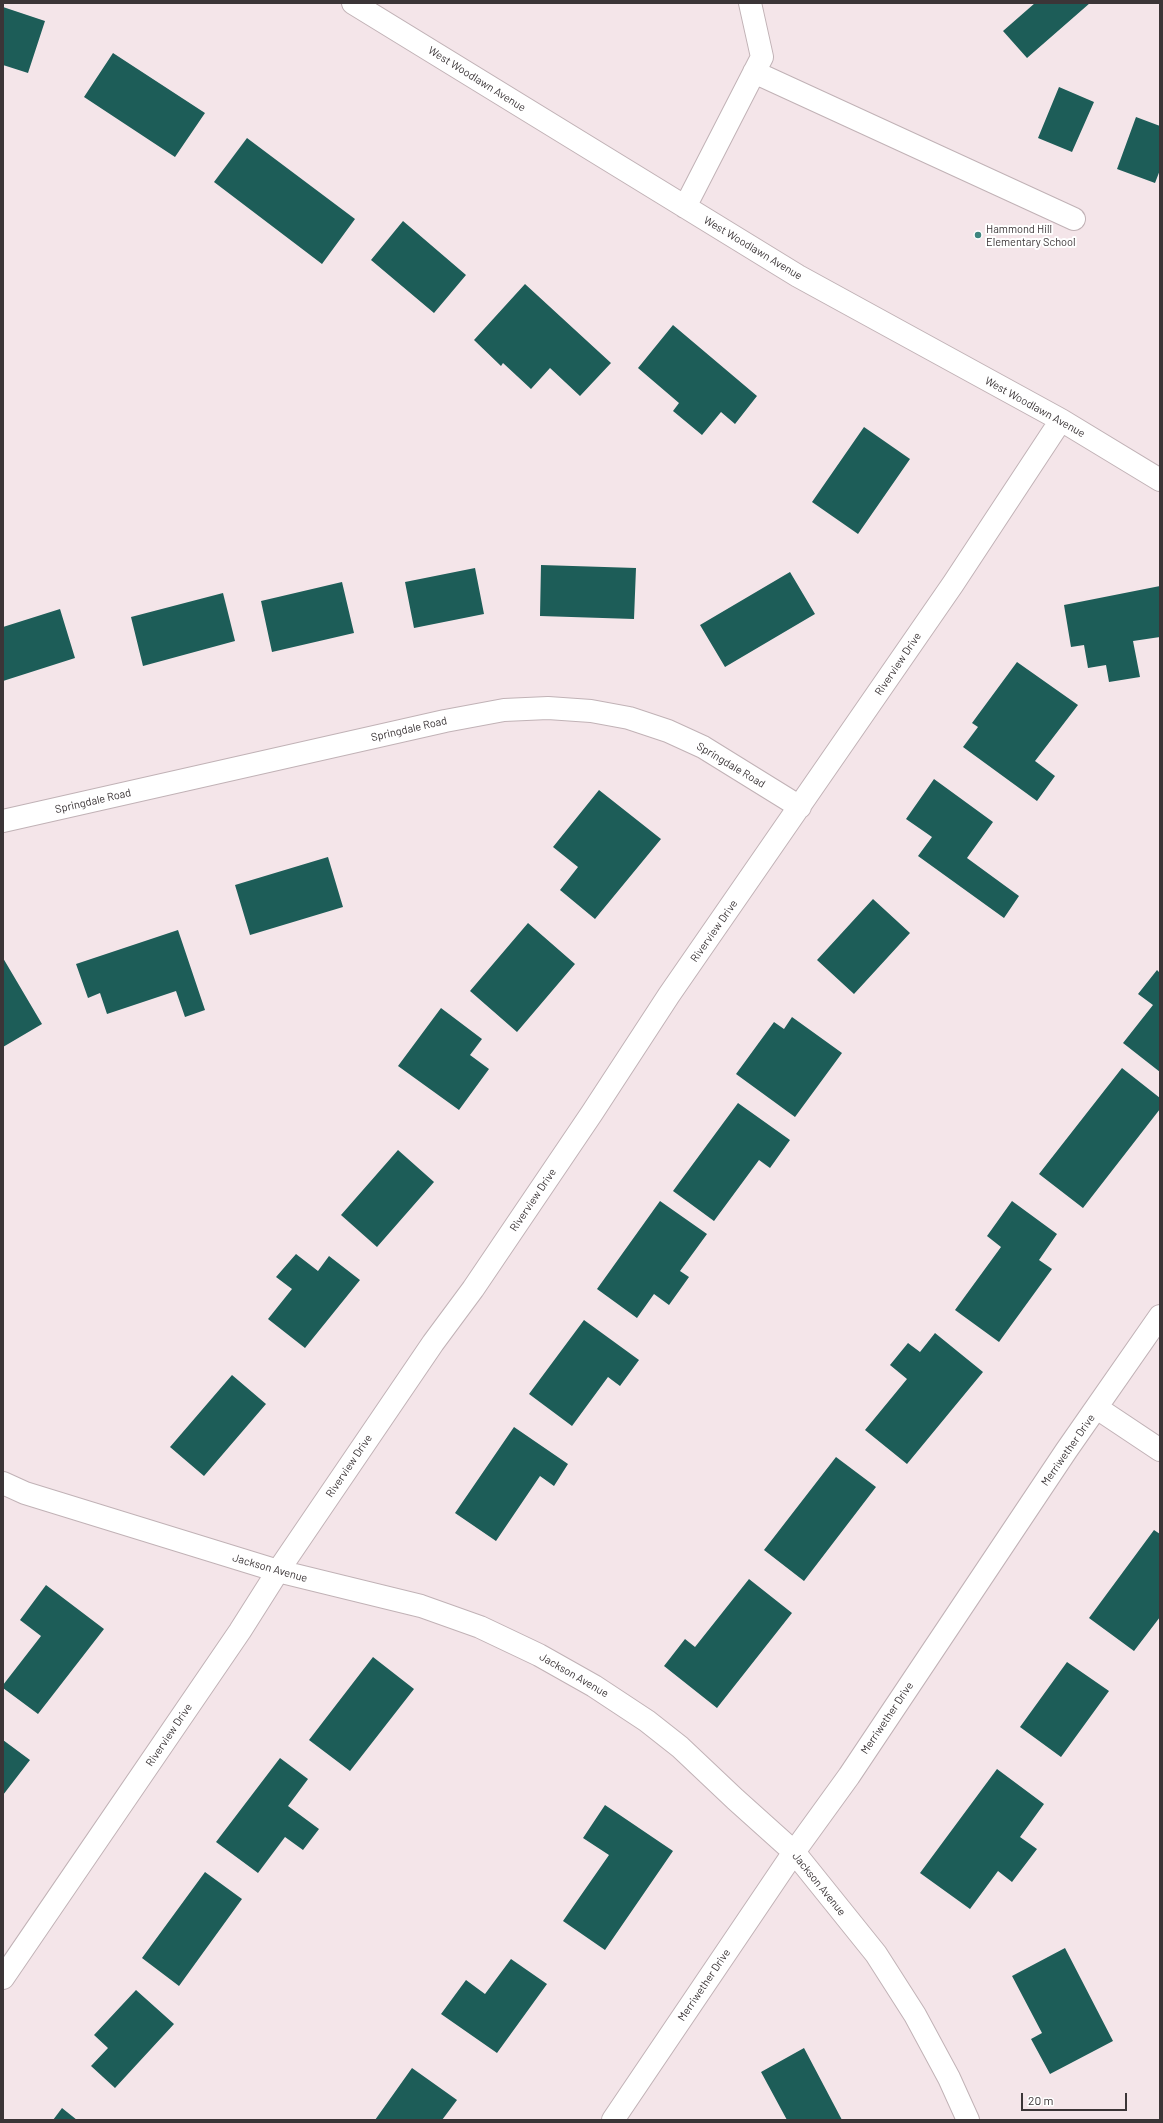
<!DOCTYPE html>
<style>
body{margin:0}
#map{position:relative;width:1163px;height:2123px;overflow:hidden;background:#f4e5e9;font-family:Barlow,sans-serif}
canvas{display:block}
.frame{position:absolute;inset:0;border:4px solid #3b3537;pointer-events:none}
.scale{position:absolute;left:1021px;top:2093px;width:106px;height:18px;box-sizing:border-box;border:2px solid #3b3537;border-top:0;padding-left:5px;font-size:12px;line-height:14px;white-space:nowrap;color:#3b3537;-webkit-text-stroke:3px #fff;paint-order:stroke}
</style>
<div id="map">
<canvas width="1163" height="2123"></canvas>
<div class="frame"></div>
<div class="scale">20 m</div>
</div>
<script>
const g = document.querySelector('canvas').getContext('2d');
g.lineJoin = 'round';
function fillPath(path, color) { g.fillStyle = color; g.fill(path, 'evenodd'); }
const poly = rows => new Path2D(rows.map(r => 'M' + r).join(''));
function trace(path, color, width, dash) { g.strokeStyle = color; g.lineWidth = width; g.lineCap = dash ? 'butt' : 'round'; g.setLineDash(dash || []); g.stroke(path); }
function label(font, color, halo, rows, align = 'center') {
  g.font = font + ' Barlow,sans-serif'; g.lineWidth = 4; g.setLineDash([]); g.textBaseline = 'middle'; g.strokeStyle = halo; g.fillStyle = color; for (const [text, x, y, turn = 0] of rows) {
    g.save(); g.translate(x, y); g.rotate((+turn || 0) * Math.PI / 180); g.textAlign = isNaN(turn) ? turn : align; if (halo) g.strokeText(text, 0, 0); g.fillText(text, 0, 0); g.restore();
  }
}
const building = poly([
 [1035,3,1090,3,1027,58,1003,31],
 [3,7,45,21,28,73,3,65],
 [113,53,205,113,175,157,84,97],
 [1059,87,1094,102,1072,152,1038,138],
 [1136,117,1160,126,1160,170,1155,183,1117,169],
 [247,138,355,219,322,264,214,182],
 [403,221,466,275,434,313,371,260],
 [525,284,611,363,580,396,550,368,531,389,503,363,501,366,474,340],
 [673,325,757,396,735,424,721,412,702,435,673,411,679,403,638,368],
 [864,427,910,459,858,534,812,502],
 [541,565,636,568,634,619,540,616],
 [475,568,484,614,414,628,405,582],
 [790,572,815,614,725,667,700,625],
 [342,582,354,633,272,652,261,601],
 [1160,586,1160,637,1133,641,1140,677,1109,682,1106,665,1088,668,1084,645,1071,647,1064,605],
 [223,593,235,641,143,666,131,617],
 [60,609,75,658,3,681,3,627],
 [1017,662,1078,705,1035,761,1055,776,1037,801,963,747,978,727,972,723],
 [934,779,993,822,967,858,1019,896,1004,918,918,856,932,837,906,819],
 [599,790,661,839,595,919,560,890,578,867,553,847],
 [328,857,343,907,250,935,235,885],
 [873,899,910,933,854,994,817,960],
 [528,923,575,964,517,1032,470,991],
 [178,930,205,1010,185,1017,176,991,107,1014,100,993,88,998,76,964],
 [3,958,42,1024,3,1047],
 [1157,970,1160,973,1160,1072,1123,1043,1153,1005,1138,994],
 [441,1008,482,1039,470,1055,489,1069,459,1110,398,1066],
 [792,1017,842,1053,795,1117,736,1074,774,1022,784,1029],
 [1122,1068,1160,1098,1160,1109,1083,1208,1039,1174],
 [738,1103,790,1140,770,1168,759,1160,714,1221,673,1191],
 [398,1150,434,1182,377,1247,341,1215],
 [660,1201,707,1234,680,1271,689,1277,669,1305,654,1294,637,1318,597,1289],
 [1012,1201,1057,1234,1039,1260,1052,1269,999,1342,955,1310,1001,1247,987,1236],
 [296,1254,318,1271,329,1256,360,1280,305,1348,268,1319,292,1289,276,1277],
 [584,1320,639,1360,620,1386,608,1377,572,1426,529,1394],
 [935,1333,983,1372,907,1464,865,1430,907,1379,890,1365,908,1343,920,1352],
 [232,1375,266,1404,204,1476,170,1447],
 [514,1427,568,1464,554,1486,540,1476,496,1541,455,1513],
 [836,1457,876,1487,804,1581,764,1550],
 [1154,1530,1160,1534,1160,1617,1134,1651,1089,1618],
 [749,1579,792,1613,717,1708,664,1666,685,1639,695,1647],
 [46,1585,104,1629,38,1714,3,1688,3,1685,41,1636,20,1620],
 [373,1657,414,1689,350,1771,309,1740],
 [1067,1662,1109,1691,1061,1757,1020,1727],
 [3,1740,30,1760,3,1795],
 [280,1758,308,1779,288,1806,319,1829,303,1850,285,1837,258,1873,216,1842],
 [997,1769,1044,1804,1020,1837,1037,1849,1012,1882,998,1871,970,1909,920,1873],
 [605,1805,673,1851,605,1950,563,1921,609,1855,583,1838],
 [205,1872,242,1899,179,1986,142,1958],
 [1065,1948,1113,2041,1050,2074,1031,2039,1042,2033,1012,1976],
 [511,1959,547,1984,497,2053,441,2014,466,1980,485,1994],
 [136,1990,174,2024,115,2088,91,2066,108,2048,94,2035],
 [804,2048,842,2120,787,2120,761,2072],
 [412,2068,457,2100,442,2120,375,2120],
 [62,2108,77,2120,53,2120]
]);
const minor = poly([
 [353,3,798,276,1061,420,1160,480],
 [754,72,1074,219],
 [685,207,762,57,750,3],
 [3,821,445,721,504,710,548,708,591,711,629,718,668,731,703,747,800,807],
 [1097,1408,1160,1450],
 [3,1483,25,1493,278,1571,421,1606,480,1627,539,1655,594,1686,647,1721,680,1747,735,1799,794,1852,876,1954,915,2015,949,2078,968,2120],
 [3,1978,240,1631,278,1571,433,1343,473,1289,592,1113,669,995,953,584,1061,420],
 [613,2120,794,1852,849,1776,1066,1451,1160,1316]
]);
const markers = [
 [978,235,4,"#3e857f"]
];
const streetNames = [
 ["West Woodlawn Avenue",477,79,32],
 ["West Woodlawn Avenue",753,248,31],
 ["West Woodlawn Avenue",1035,407,29],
 ["Riverview Drive",898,664,-56],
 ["Springdale Road",409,729,-13],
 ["Springdale Road",731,765,31],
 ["Springdale Road",93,801,-13],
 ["Riverview Drive",714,931,-55],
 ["Riverview Drive",533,1200,-56],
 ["Merriwether Drive",1068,1450,-55],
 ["Riverview Drive",349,1466,-56],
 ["Jackson Avenue",270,1568,16],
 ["Jackson Avenue",574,1675,30],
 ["Merriwether Drive",887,1718,-56],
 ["Riverview Drive",169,1735,-56],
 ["Jackson Avenue",819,1884,51],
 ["Merriwether Drive",704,1985,-56]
];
const poiNames = [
 ["Hammond Hill",986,229],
 ["Elementary School",986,242]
];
fillPath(building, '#1d5d58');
trace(minor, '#c1b2b6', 24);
trace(minor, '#fff', 22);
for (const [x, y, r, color] of markers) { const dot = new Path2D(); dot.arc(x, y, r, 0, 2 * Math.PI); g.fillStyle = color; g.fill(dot); trace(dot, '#fff', 1.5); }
label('11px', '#3b3537', '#fff', streetNames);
label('11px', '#3b3537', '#fff', poiNames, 'left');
</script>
